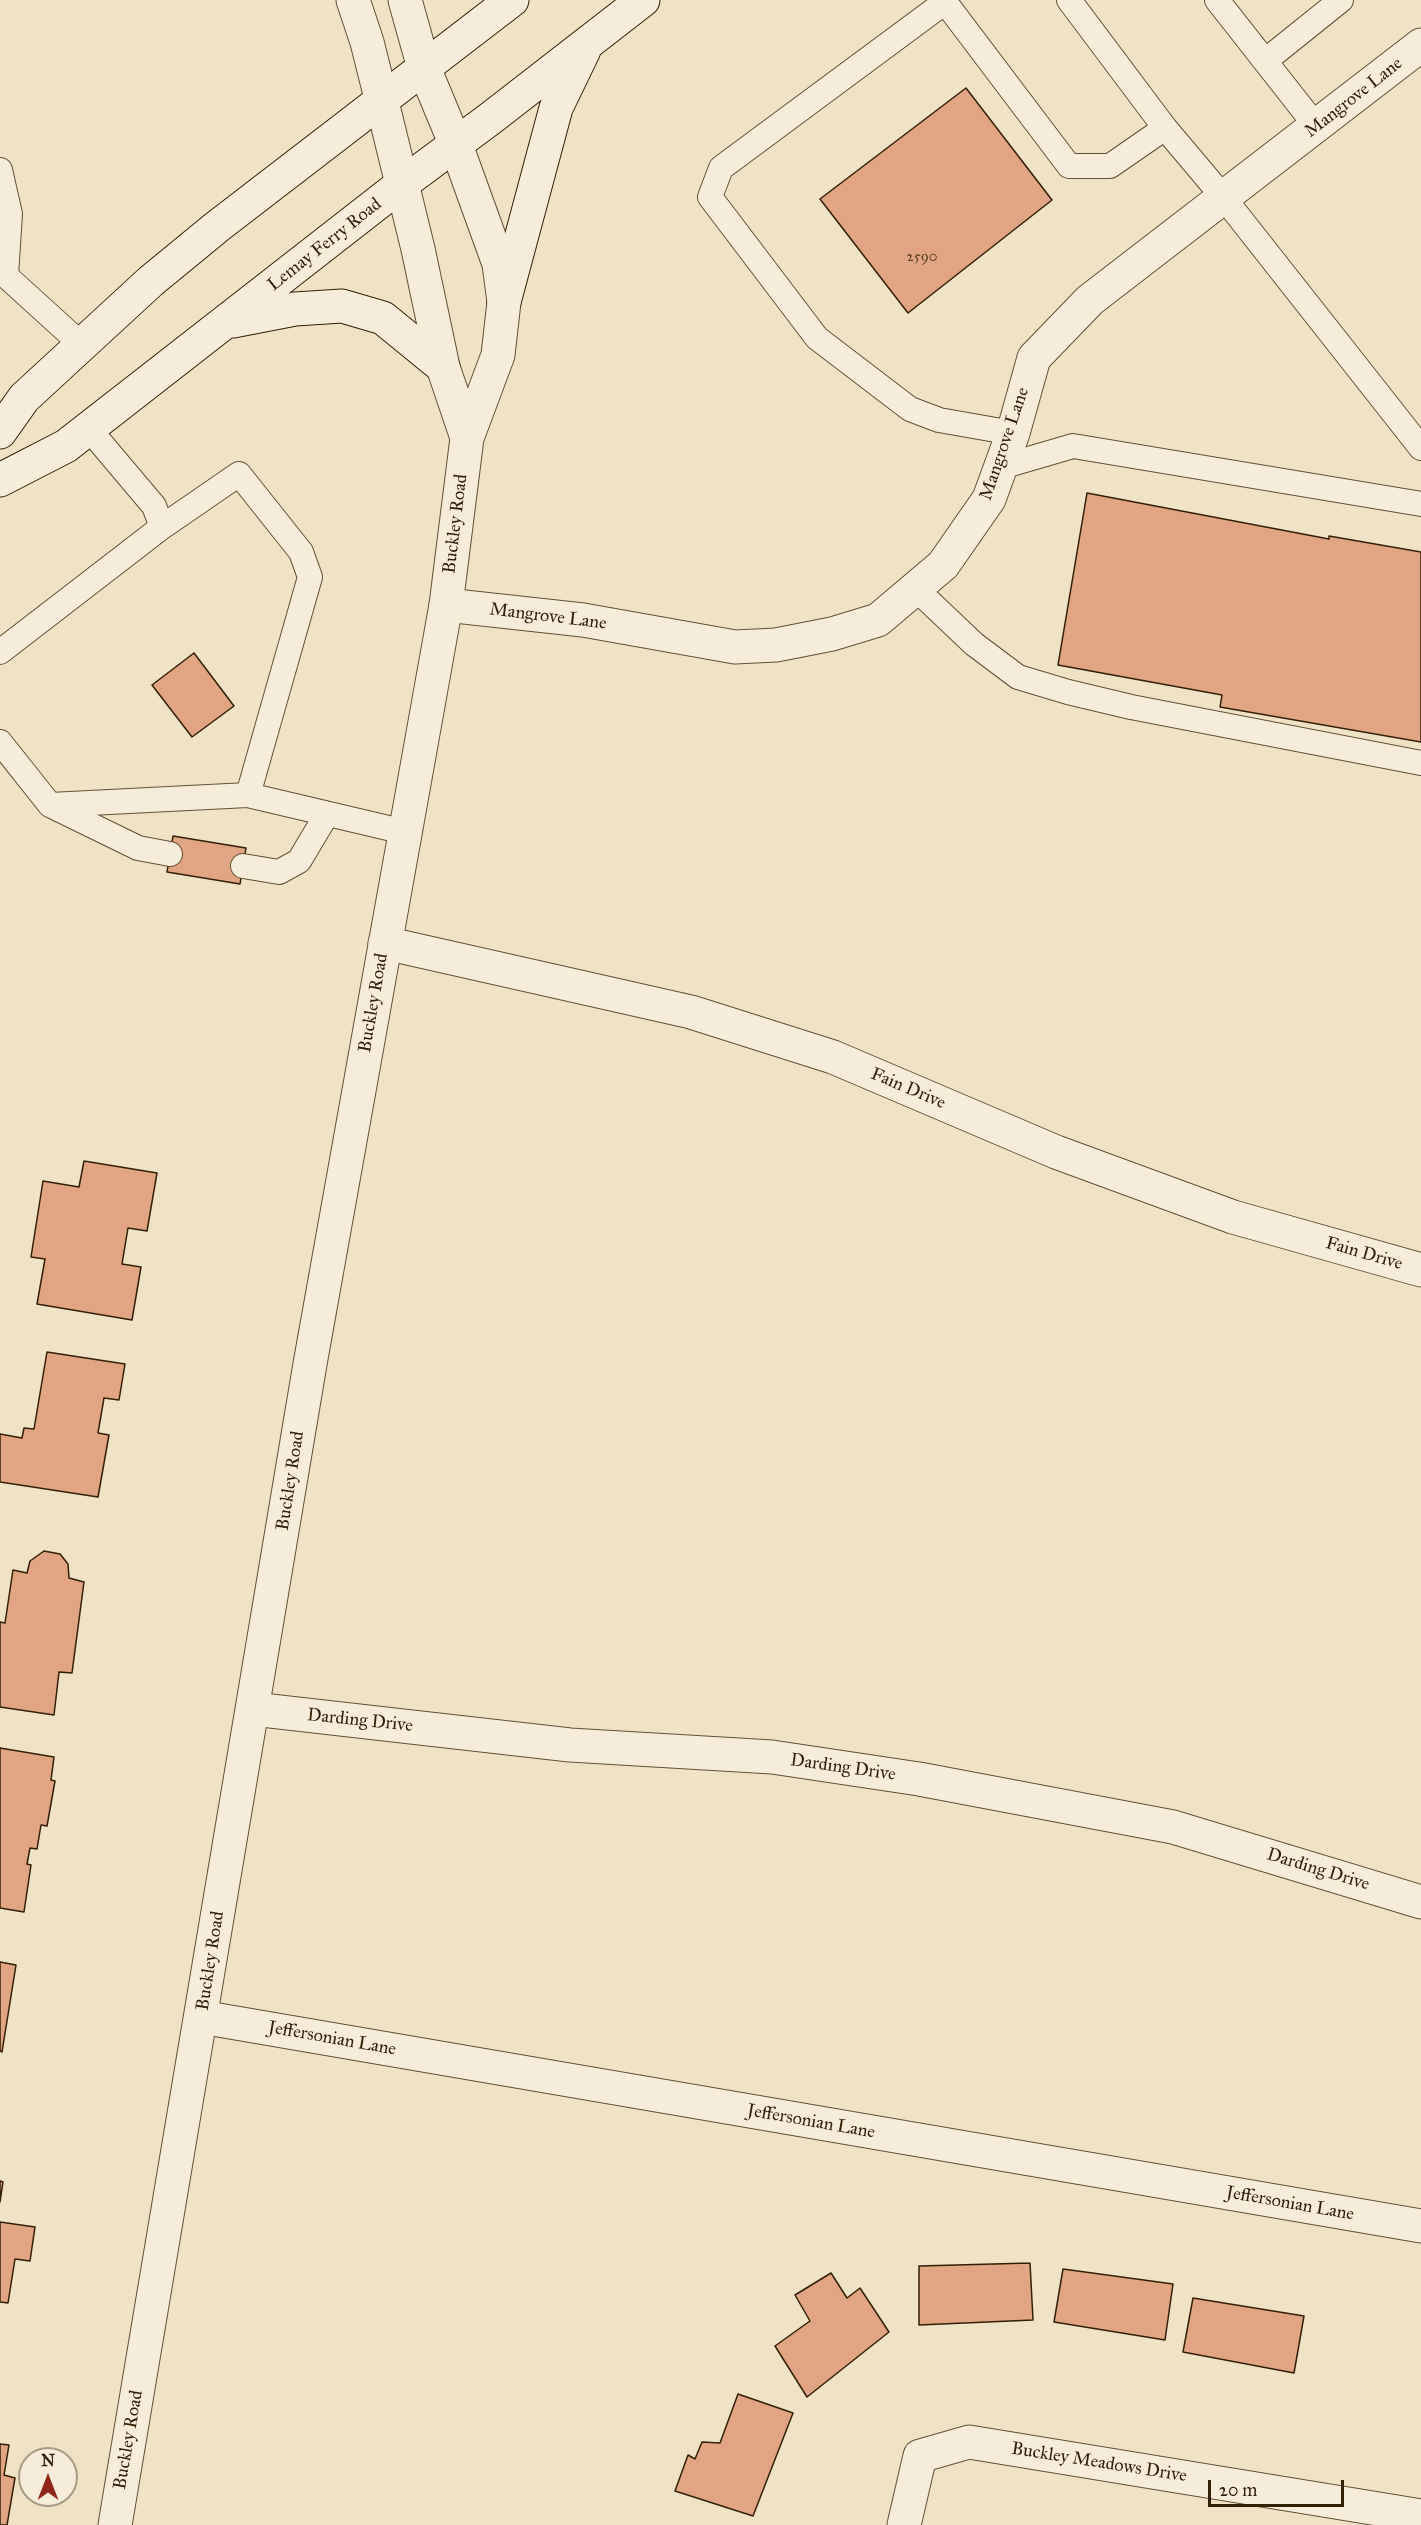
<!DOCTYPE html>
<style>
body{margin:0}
#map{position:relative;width:1421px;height:2525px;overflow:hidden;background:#f0e3c5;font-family:"IM FELL Great Primer",serif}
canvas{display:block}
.north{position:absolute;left:18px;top:2447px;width:60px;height:60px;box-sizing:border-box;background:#f5edd9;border:2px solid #a79b85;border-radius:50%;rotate:0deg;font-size:16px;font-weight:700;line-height:24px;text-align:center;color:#311f06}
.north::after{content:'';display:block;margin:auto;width:21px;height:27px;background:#8f2418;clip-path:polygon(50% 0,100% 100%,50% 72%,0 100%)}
.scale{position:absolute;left:1208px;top:2480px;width:136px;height:27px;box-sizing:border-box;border:3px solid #311f06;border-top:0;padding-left:8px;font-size:18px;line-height:21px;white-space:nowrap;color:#311f06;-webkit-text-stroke:4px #f5edd9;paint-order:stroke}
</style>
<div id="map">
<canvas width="1421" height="2525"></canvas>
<div class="north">N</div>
<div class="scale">20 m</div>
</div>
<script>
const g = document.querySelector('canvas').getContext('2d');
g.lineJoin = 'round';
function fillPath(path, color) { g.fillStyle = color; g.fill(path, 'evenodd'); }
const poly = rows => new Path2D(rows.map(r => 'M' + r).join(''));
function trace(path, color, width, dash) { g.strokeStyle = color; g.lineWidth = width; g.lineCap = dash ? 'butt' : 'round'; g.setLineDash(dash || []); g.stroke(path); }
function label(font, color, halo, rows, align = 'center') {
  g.font = font + ' "IM FELL Great Primer",serif'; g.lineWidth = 4.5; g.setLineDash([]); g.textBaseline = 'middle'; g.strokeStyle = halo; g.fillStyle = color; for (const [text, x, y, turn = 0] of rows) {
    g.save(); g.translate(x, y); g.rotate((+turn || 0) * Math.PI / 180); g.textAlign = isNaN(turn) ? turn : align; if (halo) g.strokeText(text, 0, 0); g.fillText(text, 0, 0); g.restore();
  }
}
const building = poly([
 [966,88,1052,200,908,313,820,199,966,88],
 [1087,493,1329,539,1329,536,1421,552,1421,742,1220,707,1222,695,1058,665,1087,493],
 [194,653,234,706,192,737,152,685,194,653],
 [173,836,246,848,240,884,167,872,173,836],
 [84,1161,157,1173,147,1231,128,1228,122,1264,141,1267,132,1320,37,1304,45,1259,31,1257,43,1181,79,1187,84,1161],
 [47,1352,125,1364,119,1400,104,1398,98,1433,109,1435,98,1497,0,1482,0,1434,22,1438,24,1428,34,1429,47,1352],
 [44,1551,60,1554,68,1564,69,1578,84,1582,72,1673,59,1672,54,1715,0,1707,0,1622,5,1623,13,1570,27,1573,30,1561,44,1551],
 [0,1748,54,1757,51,1780,55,1781,47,1826,41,1825,37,1849,30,1848,27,1864,31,1865,24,1912,0,1908,0,1748],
 [0,1962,16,1965,2,2052,0,2051,0,1962],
 [0,2181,3,2182,0,2202,0,2181],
 [0,2222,35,2227,30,2261,15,2259,8,2303,0,2302,0,2222],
 [1030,2263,1033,2320,919,2325,919,2266,1030,2263],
 [1063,2269,1173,2284,1165,2340,1054,2322,1063,2269],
 [831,2273,847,2298,860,2288,889,2332,807,2397,775,2346,810,2321,795,2295,831,2273],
 [1193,2298,1304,2316,1294,2373,1183,2352,1193,2298],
 [738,2394,793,2413,753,2516,675,2491,688,2455,695,2459,702,2442,720,2443,738,2394],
 [0,2444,9,2445,4,2475,15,2478,7,2525,0,2525,0,2444]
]);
const service = poly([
 [1069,0,1165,128],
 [1217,0,1316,126],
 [1265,61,1341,0],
 [0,170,10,214,6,276],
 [6,276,82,345],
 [1013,433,939,420,910,409,817,338,710,197,721,168,945,2,1069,166,1110,166,1165,128,1224,198,1421,448],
 [1001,467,1073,446,1421,504],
 [916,589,974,644,1018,677,1068,692,1131,707,1421,763],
 [0,652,162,527,154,506,89,429],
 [0,742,50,805,248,795,310,577,301,552,239,474,162,527],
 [248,795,405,832],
 [52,806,138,848,170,854],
 [243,866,279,872,299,861,327,814]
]);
const minor = poly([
 [353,0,367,42,382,102],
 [405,0,424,68],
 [446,605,583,620,735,647,776,645,832,634,878,620,943,565,989,499,1013,433,1034,358,1090,300,1421,45],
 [385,943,691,1012,833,1057,1056,1152,1233,1217,1421,1270],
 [253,1709,570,1745,772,1757,919,1779,1173,1827,1421,1902],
 [201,2017,1421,2226],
 [904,2525,920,2456,969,2442,1421,2516]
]);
const tertiary = poly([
 [382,102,418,249,443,367,467,438],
 [115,2525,310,1364,446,605,467,438,498,355,504,302,499,264,456,145,424,68]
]);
const secondary = poly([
 [504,302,556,108,584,50],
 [233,321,295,309,342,306,383,318,443,367],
 [0,432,24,398,151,281,218,226,512,0],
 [0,480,66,446,402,184,491,118,643,0]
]);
const numberNames = [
 ["2590",922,257]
];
const streetNames = [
 ["Mangrove Lane",1354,98,-38],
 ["Lemay Ferry Road",325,245,-38],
 ["Mangrove Lane",1005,444,-71],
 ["Buckley Road",456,524,-83],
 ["Mangrove Lane",548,617,7],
 ["Buckley Road",374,1003,-80],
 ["Fain Drive",908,1089,23],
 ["Fain Drive",1364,1254,16],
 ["Buckley Road",291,1481,-81],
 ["Darding Drive",360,1721,6],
 ["Darding Drive",843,1768,8],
 ["Darding Drive",1318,1870,17],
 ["Buckley Road",211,1961,-81],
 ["Jeffersonian Lane",332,2039,10],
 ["Jeffersonian Lane",811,2122,10],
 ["Jeffersonian Lane",1290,2204,10],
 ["Buckley Road",129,2440,-80],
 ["Buckley Meadows Drive",1099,2463,9]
];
fillPath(building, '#e2a583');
trace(building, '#311f06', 1.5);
trace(service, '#615036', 26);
trace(minor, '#615036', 35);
trace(tertiary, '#615036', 35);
trace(secondary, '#311f06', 35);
trace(service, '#f5edd9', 24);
trace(minor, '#f5edd9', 33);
trace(tertiary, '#f5edd9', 33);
trace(secondary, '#f5edd9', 33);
label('15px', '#5d4025', null, numberNames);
label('18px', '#311f06', '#f5edd9', streetNames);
</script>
